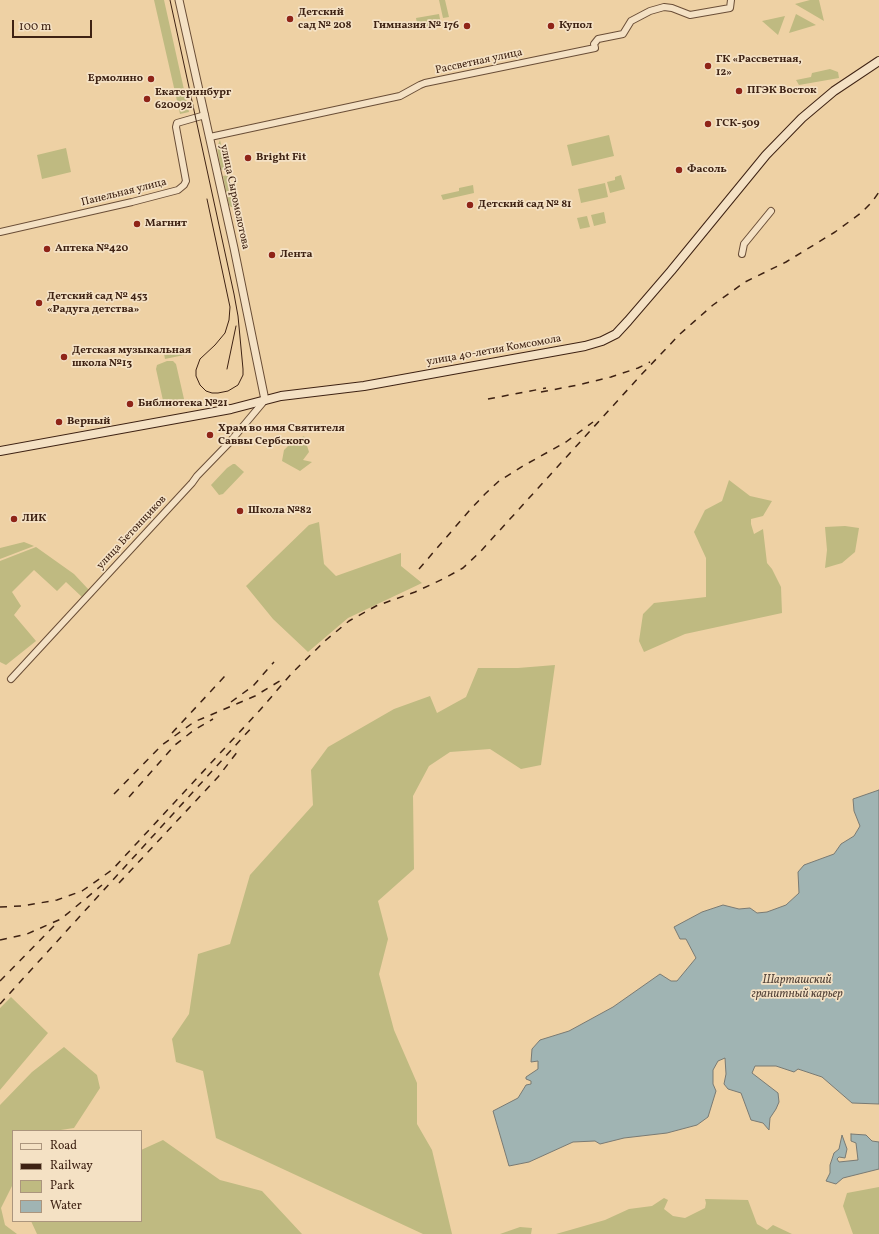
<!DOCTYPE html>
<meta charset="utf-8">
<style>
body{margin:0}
#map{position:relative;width:879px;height:1234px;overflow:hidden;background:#eed1a4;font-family:Vollkorn,serif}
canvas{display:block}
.legend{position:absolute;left:12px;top:1130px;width:130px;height:92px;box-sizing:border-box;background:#f4e1c4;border:1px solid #ab957d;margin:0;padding:5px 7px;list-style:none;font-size:12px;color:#3e2213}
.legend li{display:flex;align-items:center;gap:8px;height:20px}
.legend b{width:20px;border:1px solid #ab957d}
.scale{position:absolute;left:12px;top:20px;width:80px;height:18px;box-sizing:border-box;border:2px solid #3e2213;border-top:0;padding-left:5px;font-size:12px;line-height:14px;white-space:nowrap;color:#3e2213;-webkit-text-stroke:3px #f4e1c4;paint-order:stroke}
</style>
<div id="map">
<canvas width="879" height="1234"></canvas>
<ul class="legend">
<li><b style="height:5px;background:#f4e1c4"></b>Road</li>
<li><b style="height:5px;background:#3e2213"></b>Railway</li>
<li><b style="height:11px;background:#bfba81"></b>Park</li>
<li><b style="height:11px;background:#a0b4b3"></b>Water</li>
</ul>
<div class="scale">100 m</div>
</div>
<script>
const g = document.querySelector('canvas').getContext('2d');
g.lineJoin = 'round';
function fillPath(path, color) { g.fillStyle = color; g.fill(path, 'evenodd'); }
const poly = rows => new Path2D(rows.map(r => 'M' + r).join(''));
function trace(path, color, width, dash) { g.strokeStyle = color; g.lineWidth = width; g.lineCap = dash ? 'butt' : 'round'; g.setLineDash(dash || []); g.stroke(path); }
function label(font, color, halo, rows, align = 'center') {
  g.font = font + ' Vollkorn,serif'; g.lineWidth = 3.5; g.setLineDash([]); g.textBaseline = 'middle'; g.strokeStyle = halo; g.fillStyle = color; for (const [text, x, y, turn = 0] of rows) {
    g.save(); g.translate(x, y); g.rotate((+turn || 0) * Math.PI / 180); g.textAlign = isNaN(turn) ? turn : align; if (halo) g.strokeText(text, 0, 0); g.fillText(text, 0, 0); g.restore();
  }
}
const green = poly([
 [154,0,164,0,189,112,180,114],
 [439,0,445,0,449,17,443,18],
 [810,0,819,0,824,21,795,4],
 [439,14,441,24,418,29,416,18],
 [796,14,816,25,789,33],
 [785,16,778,35,762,21],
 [830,69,838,72,839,78,799,85,796,80,811,77,812,73],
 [609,135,614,156,572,166,567,145],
 [220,140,227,169,221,170,217,147],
 [66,148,71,172,42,179,37,155],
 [228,175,235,207,231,207,229,205,223,176],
 [621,175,625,189,610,193,607,182,615,180,615,177],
 [605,183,608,197,581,203,578,189],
 [473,185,474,193,443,200,441,195,459,191,459,188],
 [604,212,606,223,594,226,591,215],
 [587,216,590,227,580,229,577,218],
 [182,346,184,355,165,359,163,349],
 [167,361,173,361,176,364,184,399,184,402,180,405,171,408,167,407,164,405,156,369,157,365],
 [304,436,309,452,303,460,312,462,300,471,282,461,284,450,290,444],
 [233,464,235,464,244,472,243,473,223,494,219,495,211,485,227,468],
 [729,480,750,496,772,501,763,516,751,519,751,524,754,534,763,529,767,563,772,569,781,587,782,613,685,634,644,652,639,641,643,614,654,603,706,597,706,558,694,532,705,510,722,501],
 [319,522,324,564,336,576,401,553,401,566,422,583,348,618,308,652,273,619,246,586,309,525],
 [845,526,859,528,855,552,842,563,825,568,827,550,825,527],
 [24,542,34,546,0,559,0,548],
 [36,547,74,574,89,590,82,597,66,582,57,591,34,570,12,592,21,606,14,615,36,641,6,665,0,662,0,561],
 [555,665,541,765,521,769,490,749,450,752,429,766,413,796,414,869,378,901,388,939,379,974,394,1030,417,1083,417,1124,432,1150,452,1234,423,1234,216,1138,203,1071,176,1062,172,1039,189,1014,198,954,230,944,250,875,313,805,311,770,328,747,394,709,430,696,437,713,466,697,478,668,518,668],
 [11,997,48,1033,0,1090,0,1008],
 [64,1047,97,1075,100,1088,74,1128,54,1131,13,1131,13,1184,1,1208,5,1225,17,1234,0,1234,0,1105,32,1072],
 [163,1140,220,1180,262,1191,302,1234,37,1234,31,1221,141,1221,141,1150],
 [879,1187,879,1234,853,1234,843,1206,847,1193],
 [664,1198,668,1200,664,1209,673,1216,685,1218,705,1208,706,1203,705,1199,748,1200,757,1224,767,1230,773,1225,792,1234,556,1234,605,1220,629,1209,652,1206],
 [520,1227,532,1228,531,1234,500,1234]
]);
const water = poly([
 [879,790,879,1104,852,1103,822,1077,798,1069,794,1072,776,1066,755,1066,752,1073,778,1093,779,1102,776,1109,770,1118,769,1130,763,1123,751,1120,741,1093,728,1089,724,1084,726,1074,725,1058,718,1061,713,1070,713,1084,716,1091,708,1117,697,1125,667,1133,624,1138,600,1144,595,1141,573,1142,529,1162,509,1166,493,1111,518,1098,526,1085,531,1084,531,1081,526,1079,526,1077,538,1069,538,1061,531,1062,532,1049,540,1040,569,1031,613,1007,660,974,671,981,677,981,696,958,686,939,680,939,674,927,702,912,723,905,739,909,750,908,757,913,767,912,786,905,799,893,798,872,804,865,834,854,841,844,854,836,860,826,854,811,853,799,879,790],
 [851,1134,866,1135,872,1141,879,1142,879,1169,843,1178,836,1184,826,1181,830,1173,830,1165,834,1153,839,1149,842,1135,847,1149,845,1158,839,1157,837,1159,839,1162,858,1160,856,1143,851,1141,851,1134]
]);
const minor = poly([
 [210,137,400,96,420,85,425,83,595,48,594,44,598,39,623,34,631,21,650,11,664,7,672,8,690,15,730,8,731,0],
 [0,232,132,202,178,190,184,185,186,181,176,127,177,123,205,115],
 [742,254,744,244,771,211],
 [11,679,192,483,197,476,229,443,265,400]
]);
const tertiary = poly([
 [179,0,234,248,265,400]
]);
const secondary = poly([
 [0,451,231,409,281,396,364,386,585,346,602,341,616,334,628,321,671,271,766,155,802,118,834,91,879,61]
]);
const tram = poly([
 [170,0,234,294,238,316,243,369,243,375,238,385,228,391,218,393,212,393,206,391,200,385,196,376,196,370,200,359,215,345,225,333,229,320,230,307,207,199],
 [227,369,236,326]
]);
const rail = poly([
 [541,392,578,385,611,377,638,368,650,362],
 [488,399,546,388],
 [419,569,469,511,485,494,499,481,523,466,566,442,593,422],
 [231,702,253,686,274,662],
 [172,733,225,676],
 [114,794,162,745,194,722,255,696,283,679],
 [129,797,175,745,194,730,213,719],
 [119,883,218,777,238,751],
 [0,907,22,906,57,900,82,891,112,870,260,710,292,673,326,640,349,621,376,606,415,592,443,579,463,568,480,552,641,375,680,334,713,305,745,282,786,262,835,232,861,213,872,202,879,192],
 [0,940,27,934,61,919,102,885],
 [0,981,57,923],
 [0,1004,254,725]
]);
const markers = [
 [290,19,4,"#8f2418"],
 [467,26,4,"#8f2418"],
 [551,26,4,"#8f2418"],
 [708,66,4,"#8f2418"],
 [151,79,4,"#8f2418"],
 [739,91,4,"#8f2418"],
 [147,99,4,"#8f2418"],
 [708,124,4,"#8f2418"],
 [248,158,4,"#8f2418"],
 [679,170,4,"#8f2418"],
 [470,205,4,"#8f2418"],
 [137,224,4,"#8f2418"],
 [47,249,4,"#8f2418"],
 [272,255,4,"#8f2418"],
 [39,303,4,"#8f2418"],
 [64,357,4,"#8f2418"],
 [130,404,4,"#8f2418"],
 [59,422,4,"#8f2418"],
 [210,435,4,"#8f2418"],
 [240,511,4,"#8f2418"],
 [14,519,4,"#8f2418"]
];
const poiNames = [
 ["Детский",298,13],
 ["сад № 208",298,26],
 ["Гимназия № 176",459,26,"right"],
 ["Купол",559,26],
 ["ГК «Рассветная,",716,60],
 ["12»",716,73],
 ["Ермолино",143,79,"right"],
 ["ПГЭК Восток",747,91],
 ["Екатеринбург",155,93],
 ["620092",155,106],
 ["ГСК-509",716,124],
 ["Bright Fit",256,158],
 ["Фасоль",687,170],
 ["Детский сад № 81",478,205],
 ["Магнит",145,224],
 ["Аптека №420",55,249],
 ["Лента",280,255],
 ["Детский сад № 453",47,297],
 ["«Радуга детства»",47,310],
 ["Детская музыкальная",72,351],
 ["школа №13",72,364],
 ["Библиотека №21",138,404],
 ["Верный",67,422],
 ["Храм во имя Святителя",218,429],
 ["Саввы Сербского",218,442],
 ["Школа №82",248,511],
 ["ЛИК",22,519]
];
const streetNames = [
 ["Рассветная улица",479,62,-12],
 ["Панельная улица",124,193,-14],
 ["улица Сыромолотова",234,197,78],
 ["улица 40-летия Комсомола",494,351,-10],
 ["улица Бетонщиков",132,533,-47]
];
const waterNames = [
 ["Шарташский",797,981],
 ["гранитный карьер",797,995]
];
fillPath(green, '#bfba81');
fillPath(water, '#a0b4b3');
trace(water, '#797a73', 1);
trace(minor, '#6a4e37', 8);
trace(tertiary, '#6a4e37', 9);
trace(secondary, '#3e2213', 10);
trace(minor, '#f4e1c4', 6);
trace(tertiary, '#f4e1c4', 7);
trace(secondary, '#f4e1c4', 8);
trace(tram, '#3e2213', 1);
trace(rail, '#3e2213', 1.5, [7, 7]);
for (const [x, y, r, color] of markers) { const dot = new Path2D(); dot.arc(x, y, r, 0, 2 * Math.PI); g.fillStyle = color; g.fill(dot); trace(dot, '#f4e1c4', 1.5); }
label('bold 11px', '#3e2213', '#f4e1c4', poiNames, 'left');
label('11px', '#3e2213', '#f4e1c4', streetNames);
label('italic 12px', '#56463b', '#f4e1c4', waterNames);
</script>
